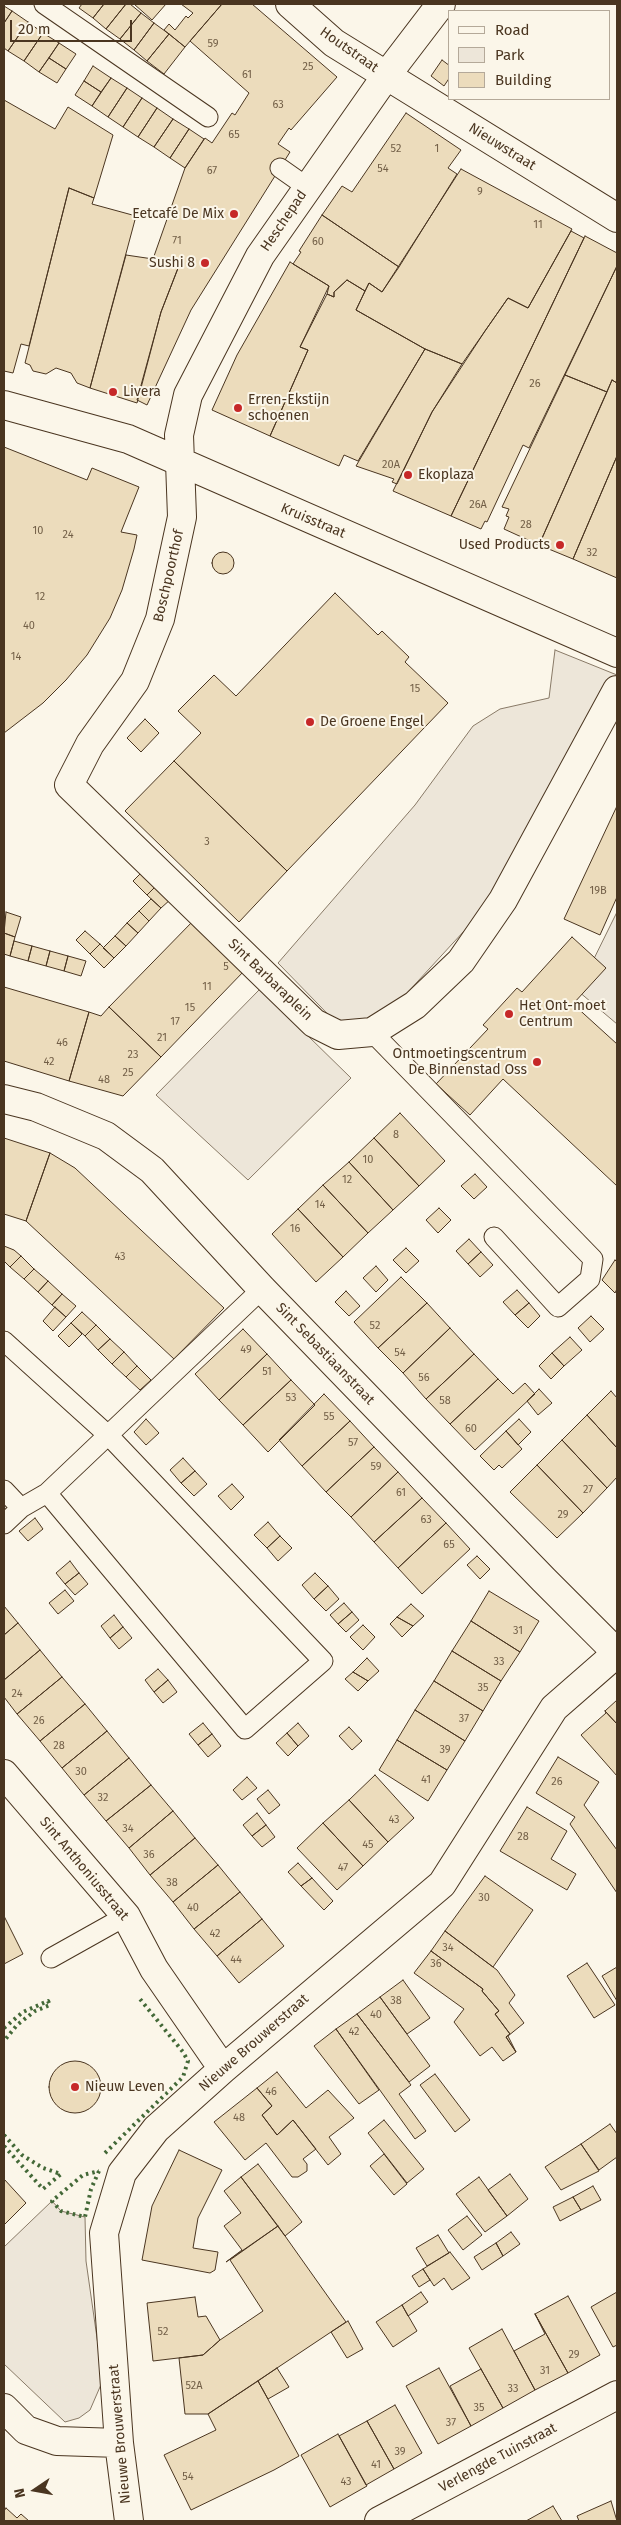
<!DOCTYPE html>
<meta charset="utf-8">
<style>
body{margin:0}
#map{position:relative;width:621px;height:2525px;overflow:hidden;background:#fbf6e9;font-family:"Fira Sans",sans-serif}
canvas{display:block}
.frame{position:absolute;inset:0;border:5px solid #4a3520;pointer-events:none}
.legend{position:absolute;left:448px;top:10px;width:162px;height:90px;box-sizing:border-box;background:#fbf6e9;border:1px solid #b4a999;margin:0;padding:6px 9px;list-style:none;font-size:15px;color:#4a3520}
.legend li{display:flex;align-items:center;gap:10px;height:25px}
.legend b{width:25px;border:1px solid #b4a999}
.north{position:absolute;left:10px;top:2465px;width:50px;height:50px;-webkit-text-stroke:4px #fbf6e9;paint-order:stroke;rotate:258deg;font-size:14px;font-weight:700;line-height:20px;text-align:center;color:#4a3520}
.north::after{content:'';display:block;margin:auto;width:18px;height:22px;background:#4a3520;clip-path:polygon(50% 0,100% 100%,50% 72%,0 100%)}
.scale{position:absolute;left:10px;top:20px;width:122px;height:22px;box-sizing:border-box;border:2px solid #4a3520;border-top:0;padding-left:6px;font-size:15px;line-height:18px;white-space:nowrap;color:#4a3520;-webkit-text-stroke:4px #fbf6e9;paint-order:stroke}
</style>
<div id="map">
<canvas width="621" height="2525"></canvas>
<div class="frame"></div>
<ul class="legend">
<li><b style="height:6px;background:#fbf6e9"></b>Road</li>
<li><b style="height:14px;background:#ede6d9"></b>Park</li>
<li><b style="height:14px;background:#ecdcbc"></b>Building</li>
</ul>
<div class="north">N</div>
<div class="scale">20 m</div>
</div>
<script>
const g = document.querySelector('canvas').getContext('2d');
g.lineJoin = 'round';
function fillPath(path, color) { g.fillStyle = color; g.fill(path, 'evenodd'); }
const poly = rows => new Path2D(rows.map(r => 'M' + r).join(''));
function trace(path, color, width, dash) { g.strokeStyle = color; g.lineWidth = width; g.lineCap = dash ? 'butt' : 'round'; g.setLineDash(dash || []); g.stroke(path); }
function label(font, color, halo, rows, align = 'center') {
  g.font = font + ' "Fira Sans",sans-serif'; g.lineWidth = 4; g.setLineDash([]); g.textBaseline = 'middle'; g.strokeStyle = halo; g.fillStyle = color; for (const [text, x, y, turn = 0] of rows) {
    g.save(); g.translate(x, y); g.rotate((+turn || 0) * Math.PI / 180); g.textAlign = isNaN(turn) ? turn : align; if (halo) g.strokeText(text, 0, 0); g.fillText(text, 0, 0); g.restore();
  }
}
const green = poly([
 [555,650,617,675,507,878,465,930,383,1019,356,1043,278,963,415,805,473,726,500,709,549,698,555,650],
 [617,912,617,1024,578,991,617,912],
 [260,989,351,1078,248,1180,156,1095,260,989],
 [52,2201,61,2211,85,2217,86,2261,103,2380,90,2410,79,2418,65,2422,4,2364,4,2247,52,2201]
]);
const building = poly([
 [82,4,104,4,93,18,79,8,82,4],
 [104,4,126,4,106,29,93,18,104,4],
 [126,4,130,4,141,13,120,39,106,29,126,4],
 [134,4,166,4,152,20,134,4],
 [181,4,222,4,185,47,164,30,169,24,175,30,186,16,188,18,193,13,181,4],
 [222,4,252,4,337,77,291,130,289,128,278,144,290,152,191,310,147,405,137,400,161,312,180,263,153,259,185,168,205,138,212,143,232,113,235,115,249,93,190,41,222,4],
 [4,6,12,11,4,23,4,6],
 [12,11,28,22,8,51,4,48,4,23,12,11],
 [141,13,154,23,134,50,120,39,141,13],
 [28,22,43,33,24,61,8,51,28,22],
 [154,23,169,34,147,61,134,50,154,23],
 [43,33,59,43,39,72,24,61,43,33],
 [169,34,185,47,164,74,147,61,169,34],
 [59,43,76,54,66,69,49,58,59,43],
 [49,58,66,69,57,83,39,72,49,58],
 [442,60,450,66,450,77,444,86,431,76,442,60],
 [93,66,111,78,101,92,84,81,93,66],
 [111,78,127,88,108,117,92,106,111,78],
 [84,81,101,92,92,106,75,95,84,81],
 [127,88,142,98,123,127,108,117,127,88],
 [142,98,157,108,138,137,123,127,142,98],
 [4,100,55,129,68,107,113,135,94,198,69,188,29,346,21,344,13,373,4,371,4,100],
 [157,108,173,119,154,147,138,137,157,108],
 [406,113,461,150,448,168,457,174,399,267,322,215,342,186,352,192,406,113],
 [173,119,189,129,170,158,154,147,173,119],
 [189,129,204,139,185,168,170,158,189,129],
 [461,169,572,229,528,308,508,298,462,364,425,349,356,310,369,283,382,292,461,169],
 [69,188,94,198,92,204,136,216,90,388,77,383,71,373,56,368,46,374,33,371,30,365,25,363,69,188],
 [322,215,399,267,382,292,369,283,365,291,347,280,334,292,334,297,327,294,329,286,293,264,301,252,299,251,322,215],
 [571,231,584,238,451,516,393,491,432,412,485,331,508,298,528,308,571,231],
 [585,236,617,253,617,266,529,448,523,445,487,522,485,521,481,529,451,516,585,236],
 [126,255,180,263,161,312,137,403,90,388,126,255],
 [290,262,329,286,300,347,308,350,270,436,212,410,237,355,290,262],
 [617,266,617,383,612,380,607,392,565,375,617,266],
 [347,280,365,291,356,310,425,349,358,461,344,455,339,466,270,436,308,350,300,347,327,294,334,297,334,292,347,280],
 [425,349,462,364,432,412,397,484,392,482,394,479,356,466,425,349],
 [565,375,607,392,539,545,504,529,509,517,506,516,509,509,502,507,565,375],
 [612,380,617,383,617,456,573,559,539,545,612,380],
 [4,447,87,480,92,468,139,487,121,532,137,535,134,549,122,590,110,618,87,655,66,680,43,703,4,733,4,447],
 [617,456,617,578,573,559,617,456],
 '212 563a11 11 0 1 1 22 0a11 11 0 1 1-22 0Z',
 [335,593,378,635,382,631,409,657,405,662,448,703,287,871,174,761,201,733,178,711,214,675,236,696,335,593],
 [145,719,159,733,141,752,127,738,145,719],
 [174,761,287,871,239,922,125,811,174,761],
 [617,806,617,897,600,935,564,919,617,806],
 [143,871,157,885,147,895,133,881,143,871],
 [157,885,171,899,161,908,147,895,157,885],
 [151,899,161,908,149,921,139,911,151,899],
 [139,911,149,921,138,933,127,923,139,911],
 [6,912,21,917,15,937,4,933,6,912],
 [194,920,245,970,161,1057,109,1007,194,920],
 [127,923,138,933,126,946,115,936,127,923],
 [85,931,100,944,90,954,76,940,85,931],
 [4,933,15,937,10,956,4,954,4,933],
 [115,936,126,946,114,958,103,948,115,936],
 [572,937,606,968,573,1004,617,1044,617,1186,503,1079,470,1115,436,1084,488,1029,483,1025,517,988,522,992,572,937],
 [14,941,32,946,28,961,10,956,14,941],
 [100,944,114,958,104,968,90,954,100,944],
 [32,946,50,951,46,966,28,961,32,946],
 [50,951,68,956,64,971,46,966,50,951],
 [68,956,86,961,81,976,64,971,68,956],
 [4,987,89,1012,69,1081,4,1061,4,987],
 [109,1007,161,1057,123,1096,69,1081,89,1012,101,1016,109,1007],
 [400,1113,445,1161,419,1186,374,1138,400,1113],
 [4,1138,50,1153,26,1221,4,1214,4,1138],
 [374,1138,419,1186,393,1210,349,1162,374,1138],
 [50,1153,75,1168,224,1308,174,1359,26,1221,50,1153],
 [349,1162,393,1210,368,1233,323,1185,349,1162],
 [475,1174,487,1187,474,1199,461,1186,475,1174],
 [323,1185,368,1233,343,1257,298,1209,323,1185],
 [439,1208,451,1220,438,1233,426,1220,439,1208],
 [298,1209,343,1257,316,1282,272,1234,298,1209],
 [469,1239,481,1252,468,1264,456,1251,469,1239],
 [4,1246,14,1250,21,1256,10,1267,4,1261,4,1246],
 [406,1248,419,1261,406,1273,393,1260,406,1248],
 [481,1252,493,1265,480,1277,468,1264,481,1252],
 [21,1256,34,1269,24,1279,10,1267,21,1256],
 [615,1260,617,1262,617,1289,615,1293,602,1280,615,1260],
 [376,1266,388,1280,376,1292,363,1278,376,1266],
 [34,1269,48,1281,38,1292,24,1279,34,1269],
 [401,1277,427,1303,378,1348,354,1322,401,1277],
 [48,1281,62,1294,52,1305,38,1292,48,1281],
 [517,1290,529,1303,515,1315,503,1302,517,1290],
 [346,1291,360,1306,349,1316,335,1302,346,1291],
 [62,1294,76,1306,66,1317,52,1305,62,1294],
 [427,1303,450,1328,403,1373,378,1348,427,1303],
 [529,1303,540,1316,528,1328,515,1315,529,1303],
 [55,1307,66,1317,53,1331,43,1321,55,1307],
 [82,1312,96,1325,85,1336,71,1323,82,1312],
 [591,1316,604,1329,590,1342,578,1328,591,1316],
 [71,1323,82,1334,69,1347,58,1336,71,1323],
 [96,1325,110,1339,98,1350,85,1336,96,1325],
 [450,1328,474,1354,426,1399,403,1373,450,1328],
 [243,1329,267,1354,219,1400,195,1374,243,1329],
 [570,1337,582,1350,564,1366,552,1353,570,1337],
 [110,1339,124,1352,112,1364,98,1350,110,1339],
 [124,1352,137,1366,126,1377,112,1364,124,1352],
 [552,1353,564,1366,551,1379,539,1366,552,1353],
 [267,1354,291,1380,243,1425,219,1400,267,1354],
 [474,1354,498,1379,450,1424,426,1399,474,1354],
 [137,1366,151,1380,140,1390,126,1377,137,1366],
 [498,1379,513,1394,525,1383,535,1394,475,1450,450,1424,498,1379],
 [291,1380,315,1405,268,1452,243,1425,291,1380],
 [539,1389,552,1403,538,1415,527,1401,539,1389],
 [611,1391,617,1398,617,1448,587,1415,611,1391],
 [324,1394,350,1421,302,1466,279,1440,324,1394],
 [587,1415,617,1448,617,1477,607,1488,562,1440,587,1415],
 [146,1419,159,1433,146,1445,134,1432,146,1419],
 [519,1419,531,1432,518,1445,506,1431,519,1419],
 [350,1421,374,1447,326,1492,302,1466,350,1421],
 [506,1431,522,1449,502,1468,499,1465,494,1470,480,1456,506,1431],
 [562,1440,607,1488,583,1513,537,1465,562,1440],
 [374,1447,398,1472,351,1517,326,1492,374,1447],
 [183,1458,195,1471,181,1483,170,1470,183,1458],
 [537,1465,583,1513,557,1538,510,1492,537,1465],
 [195,1471,207,1484,194,1496,181,1483,195,1471],
 [398,1472,422,1498,374,1542,351,1517,398,1472],
 [232,1484,244,1497,231,1510,218,1496,232,1484],
 [422,1498,446,1523,398,1568,374,1542,422,1498],
 [35,1518,43,1529,28,1541,19,1531,35,1518],
 [268,1522,280,1536,267,1548,254,1535,268,1522],
 [446,1523,470,1549,422,1594,398,1568,446,1523],
 [280,1536,292,1548,278,1561,267,1548,280,1536],
 [477,1556,490,1569,480,1579,467,1565,477,1556],
 [70,1561,79,1573,65,1584,56,1573,70,1561],
 [79,1573,88,1584,75,1595,65,1584,79,1573],
 [315,1573,328,1586,314,1599,302,1585,315,1573],
 [328,1586,339,1599,326,1611,314,1599,328,1586],
 [65,1590,74,1601,58,1614,49,1603,65,1590],
 [489,1591,539,1621,520,1652,471,1621,489,1591],
 [344,1603,352,1612,338,1624,330,1615,344,1603],
 [411,1604,424,1616,413,1626,397,1617,411,1604],
 [4,1606,18,1623,4,1635,4,1606],
 [352,1612,359,1620,346,1632,338,1624,352,1612],
 [114,1615,123,1627,110,1638,101,1626,114,1615],
 [397,1617,413,1626,402,1637,390,1624,397,1617],
 [471,1621,520,1652,501,1681,452,1651,471,1621],
 [18,1623,40,1650,4,1680,4,1635,18,1623],
 [363,1625,375,1637,363,1650,350,1637,363,1625],
 [123,1627,132,1638,119,1649,110,1638,123,1627],
 [40,1650,62,1677,17,1714,4,1697,4,1680,40,1650],
 [452,1651,501,1681,483,1711,434,1681,452,1651],
 [367,1658,379,1671,368,1681,353,1672,367,1658],
 [158,1669,168,1680,154,1692,145,1680,158,1669],
 [353,1672,368,1681,358,1691,345,1679,353,1672],
 [62,1677,85,1704,40,1741,17,1714,62,1677],
 [168,1680,177,1692,163,1703,154,1692,168,1680],
 [434,1681,483,1711,465,1741,415,1710,434,1681],
 [617,1700,617,1724,605,1711,617,1700],
 [85,1704,107,1731,62,1768,40,1741,85,1704],
 [415,1710,465,1741,447,1770,397,1740,415,1710],
 [605,1711,617,1724,617,1776,581,1735,606,1713,605,1711],
 [203,1723,212,1734,198,1745,189,1734,203,1723],
 [298,1723,309,1736,298,1746,287,1733,298,1723],
 [349,1727,362,1741,352,1750,339,1736,349,1727],
 [107,1731,129,1758,84,1795,62,1768,107,1731],
 [287,1733,298,1746,288,1756,276,1743,287,1733],
 [212,1734,221,1746,208,1757,198,1745,212,1734],
 [397,1740,447,1770,428,1801,379,1770,397,1740],
 [558,1757,599,1782,584,1805,617,1850,617,1893,570,1824,575,1817,536,1793,558,1757],
 [129,1758,151,1785,106,1821,84,1795,129,1758],
 [375,1775,414,1818,388,1842,349,1800,375,1775],
 [247,1777,257,1788,242,1800,233,1790,247,1777],
 [151,1785,173,1811,129,1848,106,1821,151,1785],
 [268,1790,280,1805,269,1814,257,1799,268,1790],
 [349,1800,388,1842,363,1866,323,1823,349,1800],
 [527,1807,567,1831,551,1859,576,1874,567,1890,500,1851,527,1807],
 [173,1811,195,1838,150,1875,129,1848,173,1811],
 [257,1813,266,1825,252,1836,243,1825,257,1813],
 [323,1823,363,1866,337,1890,297,1848,323,1823],
 [266,1825,275,1837,262,1847,252,1836,266,1825],
 [195,1838,218,1865,173,1902,150,1875,195,1838],
 [298,1863,312,1878,301,1886,288,1872,298,1863],
 [218,1865,240,1892,194,1929,173,1902,218,1865],
 [485,1876,533,1910,493,1967,445,1931,485,1876],
 [312,1878,333,1901,324,1910,301,1886,312,1878],
 [240,1892,262,1919,217,1956,194,1929,240,1892],
 [4,1916,23,1954,4,1964,4,1916],
 [262,1919,284,1946,239,1983,217,1956,262,1919],
 [445,1931,497,1970,515,1995,509,2003,524,2023,508,2036,516,2052,506,2037,510,2034,495,2014,499,2011,482,1991,483,1989,431,1951,445,1931],
 [431,1951,483,1989,482,1991,499,2011,495,2014,510,2034,506,2037,516,2052,503,2061,492,2047,480,2056,454,2022,464,2009,414,1973,431,1951],
 [587,1963,615,2005,594,2018,567,1976,587,1963],
 [617,1967,617,2001,602,1976,617,1967],
 [403,1980,430,2018,407,2034,380,1997,403,1980],
 [380,1997,430,2066,409,2082,357,2014,380,1997],
 [357,2014,411,2085,399,2094,426,2131,415,2139,336,2029,357,2014],
 [336,2029,379,2090,359,2104,314,2046,336,2029],
 '49 2087a26 26 0 1 1 52 0a26 26 0 1 1-52 0Z',
 [277,2072,306,2108,328,2090,354,2118,329,2137,341,2154,328,2165,293,2120,277,2135,262,2115,272,2106,257,2088,277,2072],
 [435,2074,470,2120,455,2132,420,2085,435,2074],
 [257,2088,272,2106,262,2115,277,2135,293,2120,316,2149,303,2159,307,2164,307,2171,298,2177,292,2177,266,2143,245,2160,214,2122,257,2088],
 [384,2120,424,2169,407,2183,368,2133,384,2120],
 [610,2124,617,2134,617,2157,599,2170,581,2144,610,2124],
 [581,2144,599,2171,561,2190,545,2167,581,2144],
 [179,2150,222,2170,198,2218,193,2248,218,2252,215,2270,210,2273,142,2260,152,2206,179,2150],
 [384,2154,407,2184,394,2195,370,2166,384,2154],
 [258,2164,302,2222,285,2236,241,2177,258,2164],
 [510,2174,528,2199,507,2216,488,2190,510,2174],
 [241,2177,278,2226,226,2262,242,2250,224,2226,241,2213,224,2191,241,2177],
 [479,2177,507,2216,485,2232,456,2194,479,2177],
 [4,2179,26,2203,4,2225,4,2179],
 [593,2186,601,2200,581,2210,573,2197,593,2186],
 [573,2197,581,2210,560,2221,553,2207,573,2197],
 [467,2216,482,2235,463,2250,448,2230,467,2216],
 [278,2226,346,2322,208,2414,185,2414,179,2358,203,2355,220,2340,263,2311,230,2260,278,2226],
 [511,2232,520,2244,503,2256,496,2243,511,2232],
 [438,2235,449,2253,427,2266,416,2248,438,2235],
 [496,2243,503,2256,482,2270,474,2257,496,2243],
 [450,2252,470,2278,452,2290,444,2278,434,2286,423,2269,450,2252],
 [423,2269,430,2280,419,2287,412,2276,423,2269],
 [421,2292,428,2302,408,2316,402,2305,421,2292],
 [617,2292,617,2345,613,2347,591,2307,617,2292],
 [568,2296,600,2355,568,2373,535,2314,568,2296],
 [195,2297,198,2317,206,2316,220,2340,203,2355,153,2361,147,2303,195,2297],
 [402,2305,417,2331,393,2347,376,2322,402,2305],
 [535,2314,568,2373,535,2390,514,2351,545,2334,535,2314],
 [348,2321,363,2349,347,2358,331,2332,348,2321],
 [502,2329,535,2390,503,2408,469,2348,502,2329],
 [277,2368,289,2387,268,2399,258,2381,277,2368],
 [439,2368,471,2426,438,2444,406,2386,439,2368],
 [481,2369,503,2408,471,2426,450,2386,481,2369],
 [258,2381,299,2456,274,2470,191,2510,164,2455,216,2430,208,2414,258,2381],
 [395,2405,422,2453,394,2469,367,2421,395,2405],
 [367,2421,394,2469,366,2485,339,2436,367,2421],
 [338,2434,367,2486,330,2507,301,2455,338,2434],
 [611,2501,617,2521,579,2521,577,2516,611,2501],
 [553,2506,562,2521,526,2521,553,2506],
 [6,2508,17,2518,21,2514,29,2521,4,2521,4,2511,6,2508]
]);
const lane = poly([
 [44,4,208,117],
 [280,168,307,187],
 [372,1032,593,1259,590,1279,558,1307,494,1237],
 [4,1341,109,1436,323,1661,245,1729,47,1493],
 [4,1490,21,1508],
 [4,1524,21,1508,47,1493,262,1289],
 [51,1958,126,1916]
]);
const street = poly([
 [290,4,334,43,617,218],
 [441,4,386,76,260,256,188,395,179,435,182,517,160,619,135,681,90,744,69,785,314,1023,338,1035,372,1032,415,1005,461,961,503,900,617,690],
 [4,405,128,439,617,653],
 [4,1099,36,1107,106,1136,152,1170,262,1289,544,1580,617,1653],
 [4,1774,126,1916,154,1969,223,2069],
 [4,2408,26,2430,57,2441,119,2443],
 [129,2521,119,2443,104,2233,122,2173,156,2129,223,2069,442,1884,554,1708,617,1653],
 [379,2521,617,2395]
]);
const hedge = poly([
 [4,2028,23,2012,48,2001,50,2005,35,2011,17,2025,4,2041],
 [4,2135,22,2155,43,2168,61,2174,43,2189,4,2146],
 [105,2153,183,2077,188,2061,183,2052,140,1999],
 [99,2171,91,2189,85,2217,61,2211,52,2201,83,2175,99,2171]
]);
const markers = [
 [234,214,5,"#c62828"],
 [205,263,5,"#c62828"],
 [113,392,5,"#c62828"],
 [238,408,5,"#c62828"],
 [408,475,5,"#c62828"],
 [560,545,5,"#c62828"],
 [310,722,5,"#c62828"],
 [509,1014,5,"#c62828"],
 [537,1062,5,"#c62828"],
 [75,2087,5,"#c62828"]
];
const numberNames = [
 ["59",213,44],
 ["25",308,67],
 ["61",247,75],
 ["63",278,105],
 ["65",234,135],
 ["52",396,149],
 ["1",437,149],
 ["54",383,169],
 ["67",212,171],
 ["9",480,192],
 ["11",538,225],
 ["71",177,241],
 ["60",318,242],
 ["26",535,384],
 ["20A",391,465],
 ["26A",478,505],
 ["28",526,525],
 ["10",38,531],
 ["24",68,535],
 ["32",592,553],
 ["12",40,597],
 ["40",29,626],
 ["14",16,657],
 ["15",415,689],
 ["3",207,842],
 ["19B",598,891],
 ["5",226,967],
 ["11",207,987],
 ["15",190,1008],
 ["17",175,1022],
 ["21",162,1038],
 ["46",62,1043],
 ["23",133,1055],
 ["42",49,1062],
 ["25",128,1073],
 ["48",104,1080],
 ["8",396,1135],
 ["10",368,1160],
 ["12",347,1180],
 ["14",320,1205],
 ["16",295,1229],
 ["43",120,1257],
 ["52",375,1326],
 ["49",246,1350],
 ["54",400,1353],
 ["51",267,1372],
 ["56",424,1378],
 ["53",291,1398],
 ["58",445,1401],
 ["55",329,1417],
 ["60",471,1429],
 ["57",353,1443],
 ["59",376,1467],
 ["27",588,1490],
 ["61",401,1493],
 ["29",563,1515],
 ["63",426,1520],
 ["65",449,1545],
 ["31",518,1631],
 ["33",499,1662],
 ["35",483,1688],
 ["24",17,1694],
 ["37",464,1719],
 ["26",39,1721],
 ["28",59,1746],
 ["39",445,1750],
 ["30",81,1772],
 ["41",426,1780],
 ["26",557,1782],
 ["32",103,1798],
 ["43",394,1820],
 ["34",128,1829],
 ["28",523,1837],
 ["45",368,1845],
 ["36",149,1855],
 ["47",343,1868],
 ["38",172,1883],
 ["30",484,1898],
 ["40",193,1908],
 ["42",215,1934],
 ["34",448,1948],
 ["44",236,1960],
 ["36",436,1964],
 ["38",396,2001],
 ["40",376,2015],
 ["42",354,2032],
 ["46",271,2092],
 ["48",239,2118],
 ["52",163,2332],
 ["29",574,2355],
 ["31",545,2371],
 ["52A",194,2386],
 ["33",513,2389],
 ["35",479,2408],
 ["37",451,2423],
 ["39",400,2452],
 ["41",376,2465],
 ["54",188,2477],
 ["43",346,2482]
];
const streetNames = [
 ["Houtstraat",349,50,35],
 ["Nieuwstraat",502,147,32],
 ["Heschepad",284,221,-56],
 ["Kruisstraat",313,521,23],
 ["Boschpoorthof",169,576,-77],
 ["Sint Barbaraplein",270,980,44],
 ["Sint Sebastiaanstraat",325,1354,46],
 ["Sint Anthoniusstraat",84,1869,50],
 ["Nieuwe Brouwerstraat",254,2043,-41],
 ["Nieuwe Brouwerstraat",120,2434,-95],
 ["Verlengde Tuinstraat",498,2458,-28]
];
const poiNames = [
 ["Eetcafé De Mix",224,214,"right"],
 ["Sushi 8",195,263,"right"],
 ["Livera",123,392],
 ["Erren-Ekstijn",248,400],
 ["schoenen",248,416],
 ["Ekoplaza",418,475],
 ["Used Products",550,545,"right"],
 ["De Groene Engel",320,722],
 ["Het Ont-moet",519,1006],
 ["Centrum",519,1022],
 ["Ontmoetingscentrum",527,1054,"right"],
 ["De Binnenstad Oss",527,1070,"right"],
 ["Nieuw Leven",85,2087]
];
fillPath(green, '#ede6d9');
trace(green, '#887966', 1);
fillPath(building, '#ecdcbc');
trace(building, '#4a3520', 1);
trace(lane, '#4a3520', 21);
trace(street, '#4a3520', 30);
trace(lane, '#fbf6e9', 19);
trace(street, '#fbf6e9', 28);
trace(hedge, '#436837', 4, [2.5, 4]);
for (const [x, y, r, color] of markers) { const dot = new Path2D(); dot.arc(x, y, r, 0, 2 * Math.PI); g.fillStyle = color; g.fill(dot); trace(dot, '#fbf6e9', 2); }
label('11px', '#725f47', null, numberNames);
label('14px', '#4a3520', '#fbf6e9', streetNames);
label('14px', '#4a3520', '#fbf6e9', poiNames, 'left');
</script>
